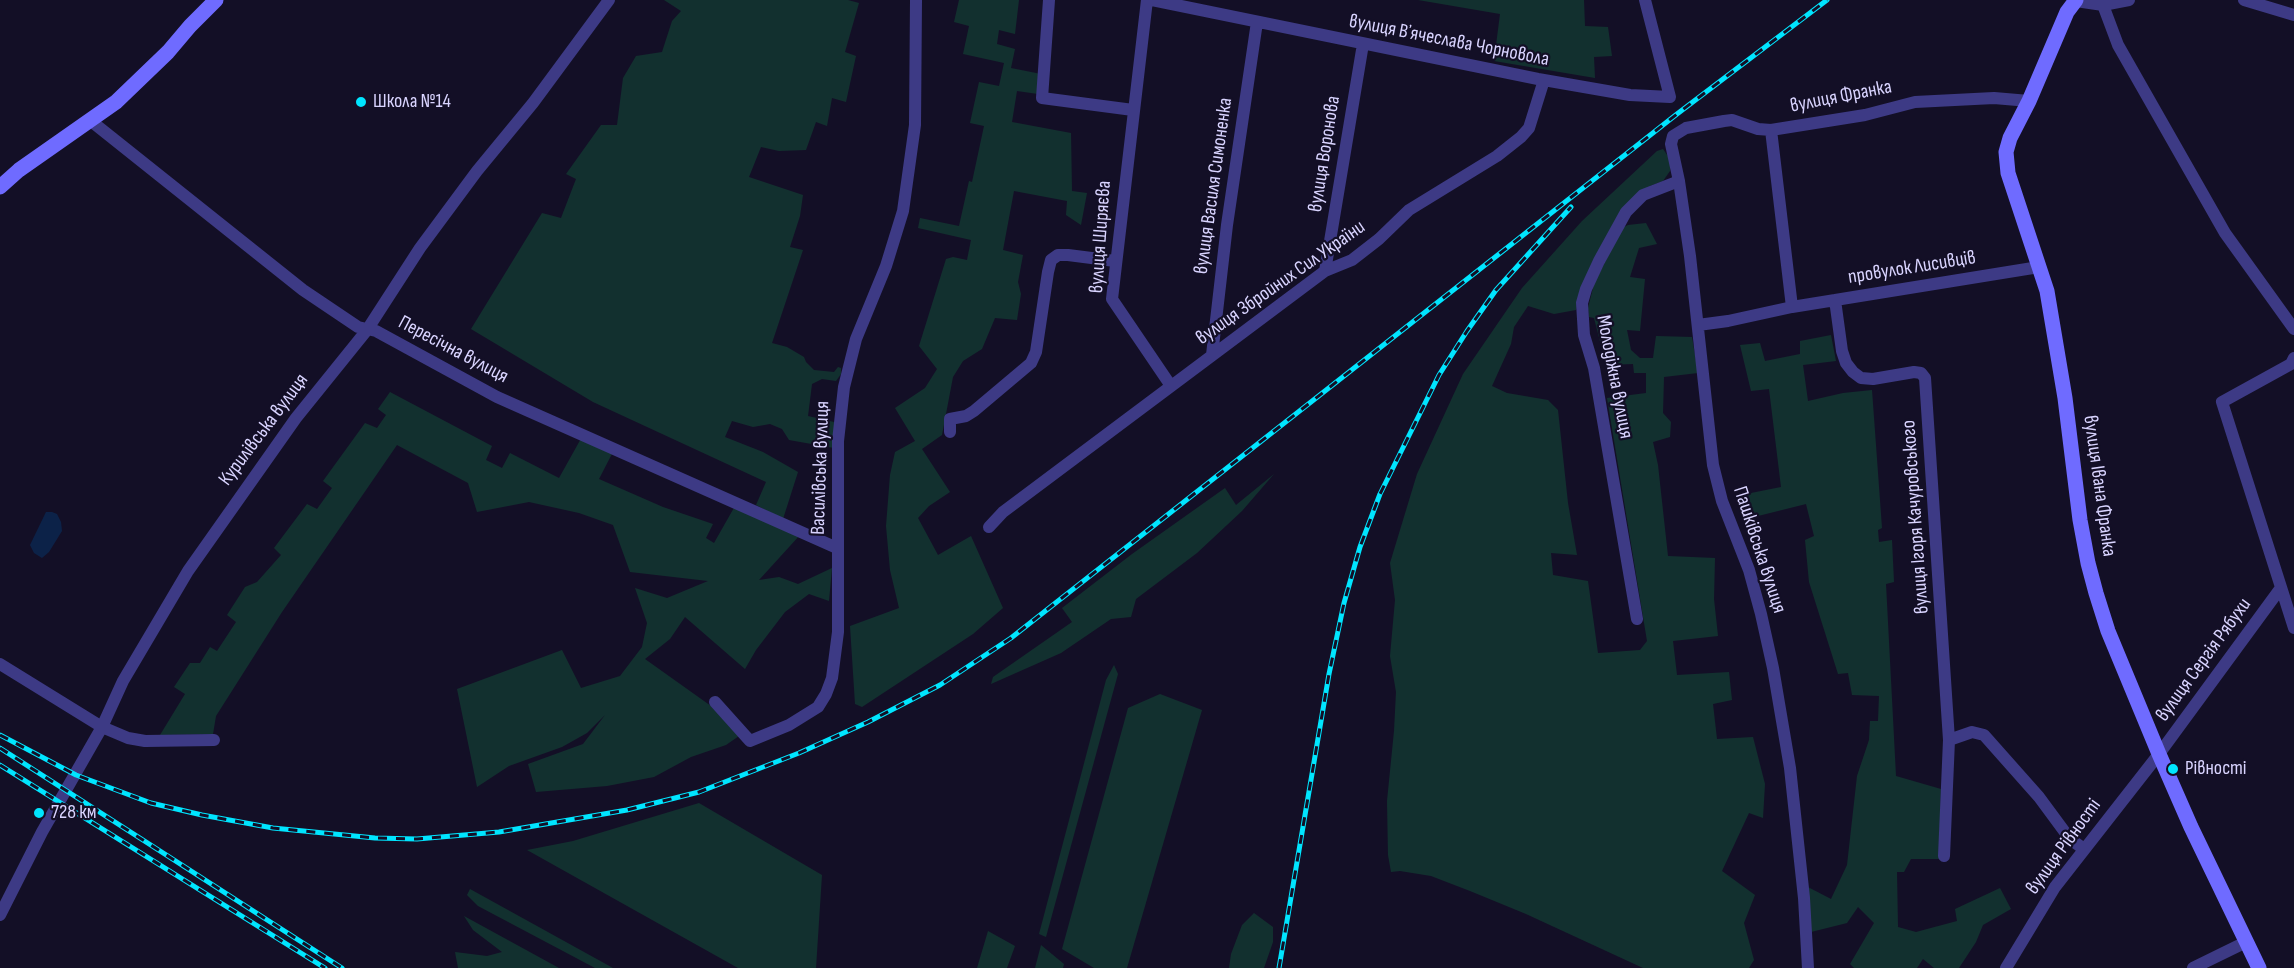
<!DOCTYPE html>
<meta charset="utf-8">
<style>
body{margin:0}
canvas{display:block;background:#130f26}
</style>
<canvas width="2294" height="968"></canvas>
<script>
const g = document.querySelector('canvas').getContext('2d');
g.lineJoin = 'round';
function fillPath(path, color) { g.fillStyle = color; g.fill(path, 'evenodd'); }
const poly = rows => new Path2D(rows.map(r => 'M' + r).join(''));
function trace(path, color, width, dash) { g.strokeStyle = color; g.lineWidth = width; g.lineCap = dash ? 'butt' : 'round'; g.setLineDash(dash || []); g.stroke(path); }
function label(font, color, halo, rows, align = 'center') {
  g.font = font + ' "Sofia Sans Condensed",sans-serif'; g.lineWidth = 4.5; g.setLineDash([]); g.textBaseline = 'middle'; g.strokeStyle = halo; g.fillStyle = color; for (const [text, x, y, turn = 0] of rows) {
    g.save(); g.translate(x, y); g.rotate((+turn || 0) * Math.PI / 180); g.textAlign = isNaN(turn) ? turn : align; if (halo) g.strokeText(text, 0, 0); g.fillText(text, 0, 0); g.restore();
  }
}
const green = poly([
 [664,0,848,0,859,3,845,52,856,56,846,102,832,98,827,126,816,122,806,150,779,151,761,147,749,177,803,195,800,216,790,247,803,250,772,343,787,347,804,357,806,362,814,370,834,372,838,367,841,368,841,374,836,381,822,379,812,384,808,416,834,422,834,448,789,440,782,429,770,424,753,427,732,421,725,437,763,452,798,472,783,519,756,505,766,482,593,402,471,329,542,213,561,218,576,179,566,174,601,125,617,125,623,78,636,56,662,52,672,21,681,11],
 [959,0,1019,0,1015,34,999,30,997,44,1015,49,1011,68,1041,74,1038,94,1017,91,1012,122,1071,133,1072,191,1087,193,1081,225,1066,215,1067,201,1014,191,1003,250,1023,255,1018,282,1021,294,1017,320,995,318,982,349,963,361,953,377,942,435,922,449,950,492,929,506,918,518,938,555,971,536,1003,608,973,634,862,707,855,704,850,626,899,608,890,570,886,526,890,475,895,452,915,441,895,408,925,388,937,369,919,346,946,259,953,257,967,260,971,240,918,228,920,218,959,226,969,181,972,182,984,126,970,123,979,82,999,86,1004,63,963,54,969,26,954,22],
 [1418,0,1584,0,1585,26,1608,27,1612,56,1594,57,1595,78,1494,61,1500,14],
 [1663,149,1670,159,1670,171,1663,181,1650,186,1586,276,1576,310,1554,314,1528,306,1514,327,1511,344,1492,386,1507,393,1548,400,1558,410,1568,503,1577,555,1551,553,1553,575,1588,581,1598,653,1640,650,1647,641,1607,398,1646,393,1646,373,1634,373,1633,364,1606,365,1594,318,1589,317,1588,308,1594,284,1622,228,1628,225,1646,223,1657,244,1639,248,1630,277,1645,279,1640,331,1627,330,1631,350,1640,358,1653,358,1656,336,1692,337,1698,373,1664,377,1663,413,1671,422,1670,437,1653,442,1658,465,1668,556,1715,558,1714,599,1718,636,1673,641,1677,675,1729,672,1732,700,1713,704,1717,739,1753,737,1765,784,1763,818,1749,813,1722,871,1755,895,1744,923,1754,960,1749,968,1643,968,1526,914,1470,891,1431,876,1400,871,1391,872,1388,855,1387,801,1394,731,1396,692,1390,656,1395,600,1390,563,1417,474,1463,374,1522,288,1582,221,1657,151],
 [1831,335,1836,361,1803,365,1808,401,1843,393,1872,390,1882,528,1878,530,1879,542,1892,540,1894,582,1886,584,1896,776,1941,789,1939,859,1911,859,1904,872,1897,872,1898,927,1916,932,1957,921,1955,909,2000,888,2011,909,1983,925,1976,942,1959,968,1934,968,1923,959,1917,968,1854,968,1850,964,1874,923,1858,907,1847,923,1811,932,1806,886,1831,899,1847,865,1857,776,1869,740,1870,721,1878,721,1879,696,1852,695,1848,673,1838,674,1809,582,1805,540,1814,536,1806,504,1742,520,1736,496,1781,487,1769,389,1751,391,1740,345,1760,343,1765,361,1800,354,1800,341],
 [390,392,492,446,486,460,502,468,510,453,559,478,583,435,615,448,599,479,663,507,713,524,706,538,714,543,735,506,800,535,759,580,779,577,798,584,832,568,829,601,809,594,785,612,756,650,745,669,685,617,670,639,645,659,711,706,739,736,726,745,691,757,654,777,607,786,536,792,528,764,583,744,605,715,587,733,562,747,509,766,477,787,457,689,562,650,581,688,620,676,642,647,647,623,635,588,667,598,708,581,630,572,613,525,579,513,529,502,477,512,468,483,397,445,282,612,216,716,213,734,160,735,185,694,174,687,190,663,200,663,210,647,217,651,236,622,227,615,245,587,257,582,281,555,274,548,307,504,317,509,332,488,323,481,365,423,377,428,386,415,378,409],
 [1274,474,1242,511,1197,553,1136,599,1131,617,1111,619,1061,653,991,684,993,677,1072,622,1062,608,1132,554,1225,488,1236,505],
 [1114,665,1118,674,1046,937,1039,934,1106,680],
 [1160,694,1202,710,1127,968,1094,968,1062,949,1128,708],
 [699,803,822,875,816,968,738,968,527,850,573,841],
 [470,889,613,968,595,968,478,906,467,895],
 [1254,913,1273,927,1273,942,1264,968,1229,968,1231,954,1242,925],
 [464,916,517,945,559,968,458,968,455,952,487,956,502,952,473,930],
 [988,931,1015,946,1007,968,977,968],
 [1041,945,1064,964,1063,968,1035,968]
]);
const water = poly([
 [46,512,52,512,57,514,61,522,62,531,49,552,42,558,34,553,30,545]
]);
const street = poly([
 [1049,0,1042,98,1133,110],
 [1147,0,1112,299,1171,386],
 [1152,0,1538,79,1630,95,1670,97,1645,0],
 [2244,0,2294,15],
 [2076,1,2103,5,2129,0],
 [2103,5,2118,45,2225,233,2294,329],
 [91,121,303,290,358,327,376,331,497,397,837,548],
 [1771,130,1792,307],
 [1325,271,1363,44],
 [1835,300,1842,351,1846,363,1853,372,1861,378,1873,379,1914,372,1921,373,1925,378,1949,740],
 [1698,325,1728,321,1792,307,2039,267],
 [1212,355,1227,225,1257,22],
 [2294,358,2291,364,2222,402,2294,628],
 [950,432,950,419,966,416,974,411,1031,363,1036,352,1048,272,1051,260,1058,255,1068,255,1115,261],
 [989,527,1003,512,1325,271,1352,260,1379,239,1409,210,1497,156,1521,137,1529,128,1544,80],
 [1637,619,1594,368,1584,335,1582,303,1586,289,1599,261,1626,212,1643,195,1679,181],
 [0,664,102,727,128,738,145,741,214,740],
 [715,702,750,741,789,725,818,707,826,694,832,678,838,632,838,441,844,387,856,339,886,266,903,211,915,125,916,0],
 [1944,856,1949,740,1972,732,1984,735,2039,797,2070,839,2084,849],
 [0,915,42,832,102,727,123,681,188,571,296,418,367,330,420,248,477,171,533,103,609,0],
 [1808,968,1804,898,1790,768,1773,668,1761,614,1749,570,1722,501,1713,465,1690,256,1679,181,1671,144,1673,136,1686,128,1724,121,1732,120,1758,129,1771,130,1865,115,1915,102,1994,98,2029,101],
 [2006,968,2055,887,2159,754,2280,589],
 [2193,968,2246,942]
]);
const secondary = poly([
 [2076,0,2067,12,2029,101,2010,138,2006,152,2008,173,2047,291,2065,398,2080,520,2088,563,2096,593,2108,631,2159,754,2191,827,2259,968],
 [0,187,19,170,116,102,168,52,190,26,216,0]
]);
const rail = poly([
 [0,735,76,775,151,803,202,815,273,828,375,838,417,839,499,832,627,810,699,792,799,753,868,722,940,685,1011,638,1677,114,1827,0],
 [0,748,342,968],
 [0,765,325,968],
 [1279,968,1329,674,1344,603,1360,547,1380,494,1439,375,1467,331,1496,290,1571,207]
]);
const markers = [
 [361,102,6,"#00e5ff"],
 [2173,769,6,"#00e5ff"],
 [39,813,6,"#00e5ff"]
];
const streetNames = [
 ["вулиця Вʼячеслава Чорновола",1449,41,11],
 ["вулиця Франка",1841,97,-11],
 ["вулиця Воронова",1325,154,-81],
 ["вулиця Василя Симоненка",1214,186,-82],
 ["вулиця Ширяєва",1101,237,-86],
 ["провулок Лисивців",1912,268,-9],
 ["вулиця Збройних Сил України",1281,283,-35],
 ["Пересічна вулиця",453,350,28],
 ["Молодіжна вулиця",1614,377,79],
 ["Курилівська вулиця",264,430,-53],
 ["Василівська вулиця",821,468,-88],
 ["вулиця Івана Франка",2099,486,82],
 ["вулиця Ігоря Качуровського",1916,517,-94],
 ["Пашківська вулиця",1759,550,72],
 ["вулиця Сергія Рябухи",2204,660,-54],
 ["вулиця Рівності",2064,847,-54]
];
const poiNames = [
 ["Школа №14",373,102],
 ["Рівності",2185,769],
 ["728 км",51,813]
];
fillPath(green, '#12302f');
fillPath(water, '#0c2248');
trace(street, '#3d3a85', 12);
trace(secondary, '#6f6bff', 15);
trace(rail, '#00e5ff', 5);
trace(rail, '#130f26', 3, [9]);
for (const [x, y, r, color] of markers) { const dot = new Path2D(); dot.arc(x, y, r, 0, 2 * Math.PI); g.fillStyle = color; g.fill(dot); trace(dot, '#130f26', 2); }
label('20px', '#d9d4ff', '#130f26', streetNames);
label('20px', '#d9d4ff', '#130f26', poiNames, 'left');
</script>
